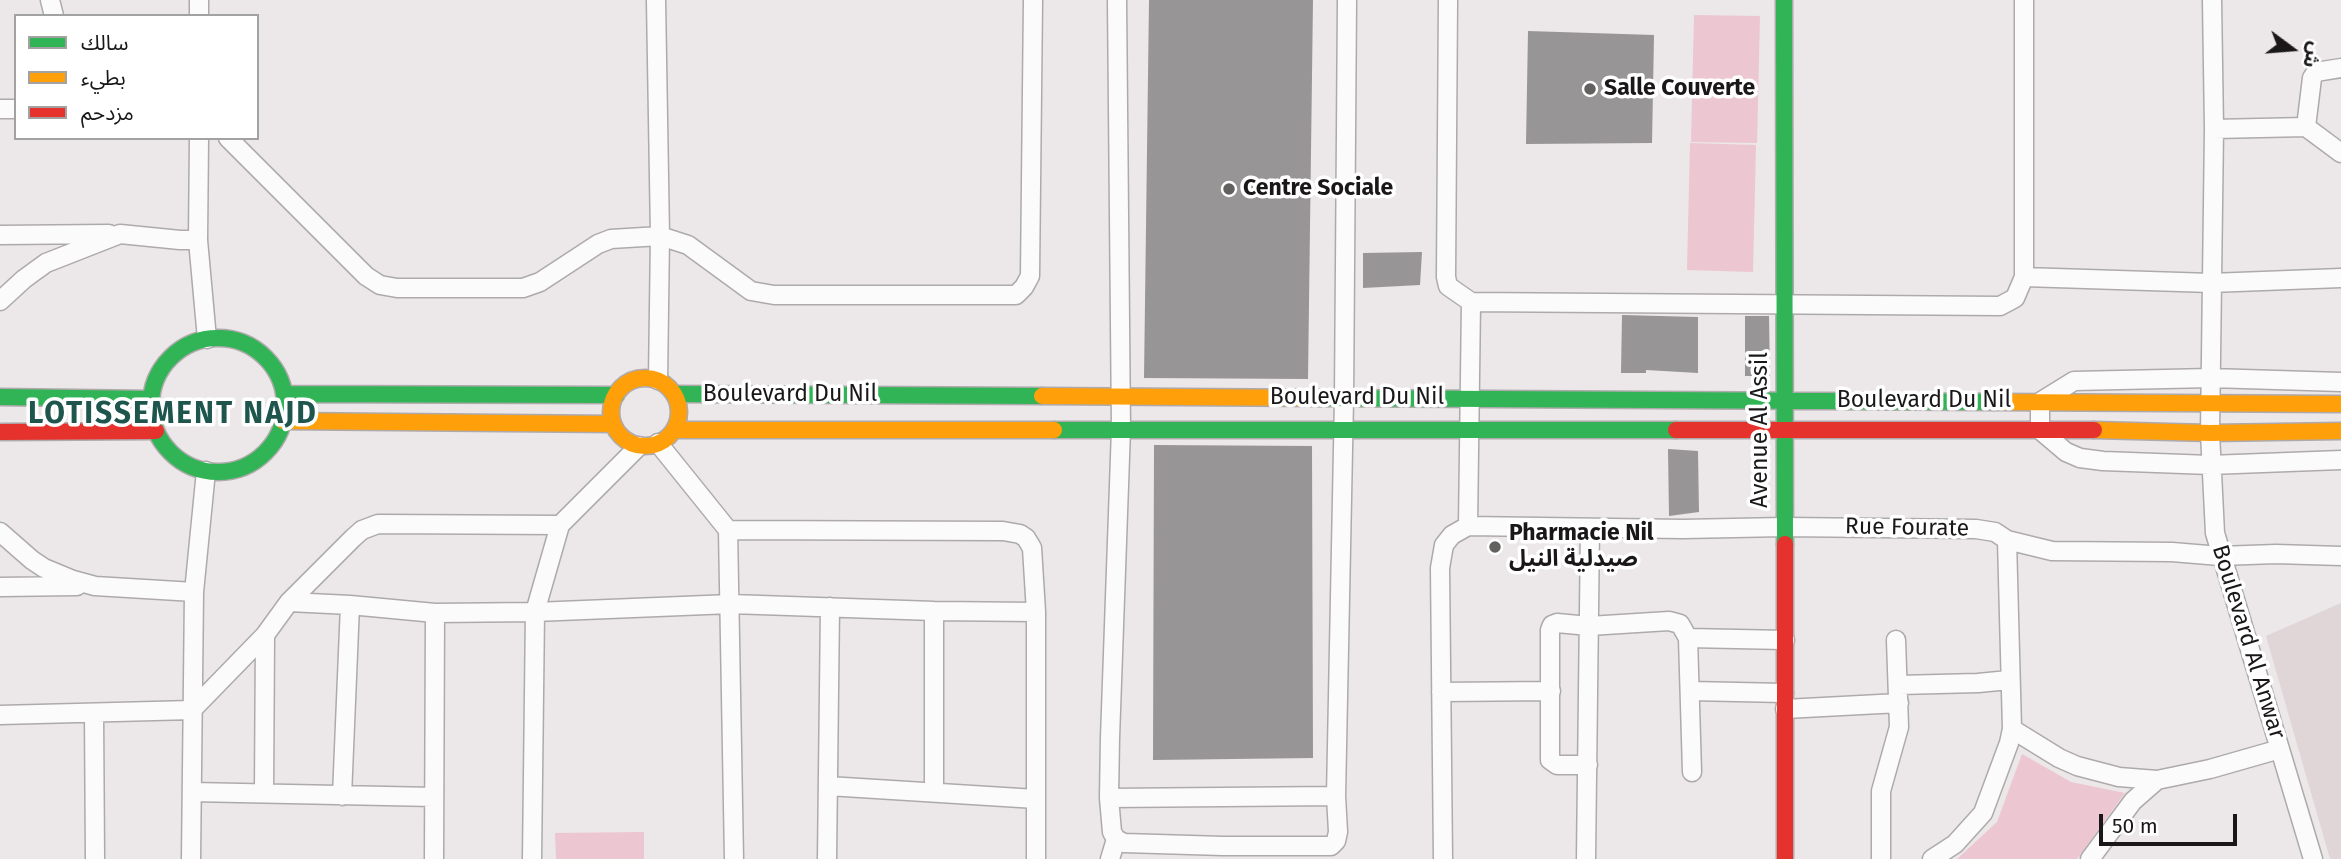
<!DOCTYPE html>
<meta charset="utf-8">
<style>
body{margin:0}
#map{position:relative;width:2341px;height:859px;overflow:hidden;background:#ece7e9;font-family:"Fira Sans","Noto Sans Arabic",sans-serif}
canvas{display:block}
.legend{position:absolute;left:14px;top:14px;width:245px;height:126px;box-sizing:border-box;background:#fff;border:2px solid #a3a2a2;margin:0;padding:9px 12px;list-style:none;font-size:21px;color:#191717}
.legend li{display:flex;align-items:center;gap:14px;height:35px}
.legend b{width:35px;border:2px solid #a3a2a2}
.north{position:absolute;left:2257px;top:14px;width:70px;height:70px;-webkit-text-stroke:5px #fff;paint-order:stroke;rotate:106deg;font-size:19px;font-weight:700;line-height:28px;text-align:center;color:#191717}
.north::after{content:'';display:block;margin:auto;width:24px;height:32px;background:#191717;clip-path:polygon(50% 0,100% 100%,50% 72%,0 100%)}
.scale{position:absolute;left:2099px;top:814px;width:138px;height:32px;box-sizing:border-box;border:4px solid #191717;border-top:0;padding-left:9px;font-size:21px;line-height:24px;white-space:nowrap;color:#191717;-webkit-text-stroke:5px #fff;paint-order:stroke}
</style>
<div id="map">
<canvas width="2341" height="859"></canvas>
<ul class="legend">
<li><b style="height:9px;background:#30b455"></b>سالك</li>
<li><b style="height:9px;background:#ff9f0a"></b>بطيء</li>
<li><b style="height:9px;background:#e5322d"></b>مزدحم</li>
</ul>
<div class="north">ش</div>
<div class="scale">50 m</div>
</div>
<script>
const g = document.querySelector('canvas').getContext('2d');
g.lineJoin = 'round';
function fillPath(path, color) { g.fillStyle = color; g.fill(path, 'evenodd'); }
const poly = rows => new Path2D(rows.map(r => 'M' + r).join(''));
function trace(path, color, width, dash) { g.strokeStyle = color; g.lineWidth = width; g.lineCap = dash ? 'butt' : 'round'; g.setLineDash(dash || []); g.stroke(path); }
function label(font, color, halo, rows, align = 'center') {
  g.font = font + ' "Fira Sans","Noto Sans Arabic",sans-serif'; g.lineWidth = 7; g.setLineDash([]); g.textBaseline = 'middle'; g.strokeStyle = halo; g.fillStyle = color; for (const [text, x, y, turn = 0] of rows) {
    g.save(); g.translate(x, y); g.rotate((+turn || 0) * Math.PI / 180); g.textAlign = isNaN(turn) ? turn : align; if (halo) g.strokeText(text, 0, 0); g.fillText(text, 0, 0); g.restore();
  }
}
const built = poly([
 [2341,603,2341,859,2330,859,2266,636]
]);
const green = poly([
 [1694,15,1760,16,1757,143,1691,142],
 [1690,143,1756,145,1753,272,1687,270],
 [2022,754,2071,782,2125,793,2077,859,1957,859,1997,822],
 [644,832,644,859,556,859,555,833]
]);
const building = poly([
 [1149,0,1313,0,1308,379,1144,378],
 [1528,31,1654,35,1652,143,1526,144],
 [1422,252,1420,285,1363,288,1363,253],
 [1622,315,1698,317,1698,373,1646,370,1646,373,1621,373],
 [1745,316,1769,316,1770,376,1745,376],
 [1154,445,1312,446,1313,758,1153,760],
 [1668,449,1698,451,1699,512,1669,516]
]);
const street = poly([
 [50,0,54,16],
 [199,0,199,16],
 [656,0,660,236,658,380],
 [1117,0,1121,429,1110,738,1109,798,1112,832,1116,839,1124,843,1223,846,1331,846,1336,841,1338,832,1336,796,1344,399,1347,0],
 [1448,0,1446,277,1448,286,1471,302,2000,306,2015,298,2024,277,2024,0],
 [2212,0,2214,129,2210,433,2215,533,2313,859],
 [2341,68,2316,72,2312,78,2306,127,2341,153],
 [0,109,16,109],
 [2214,129,2306,127],
 [199,138,198,240,207,339],
 [228,138,366,276,380,285,397,288,523,288,540,282,598,244,611,239,660,236,688,245,751,291,774,295,1016,295,1024,287,1030,276,1033,0],
 [0,235,109,234],
 [2024,277,2211,283,2341,278],
 [0,301,24,279,46,263,120,234,180,240,198,240],
 [2341,382,2211,378,2074,381,2040,402,2040,430,2066,452,2080,458,2103,461,2210,465,2341,460],
 [658,443,728,530,734,859],
 [1468,526,1683,529,1784,527,1976,529,1995,532,2007,540,2052,551,2172,552,2220,556,2276,554,2341,556],
 [1468,526,1471,302],
 [728,530,1003,531,1020,534,1026,538,1032,548,1036,612,1036,859],
 [0,532,32,560,44,568,73,580,95,586,194,592],
 [0,587,77,586],
 [289,602,350,605,435,613,535,612,731,604,934,611,1036,612],
 [1688,638,1785,640],
 [1899,685,1978,683,2009,680],
 [1690,691,1784,693],
 [1441,692,1551,691],
 [1785,709,1899,703],
 [94,713,95,859],
 [0,715,192,710,265,635,289,602,353,538,362,530,378,524,560,525],
 [2012,729,2059,758,2077,766,2119,777,2157,780,2210,769,2280,749],
 [1588,765,1557,765,1550,760,1550,630,1552,625,1557,623,1589,626,1669,621,1680,624,1688,638,1692,772],
 [828,786,1036,799],
 [192,792,434,797],
 [264,792,265,635],
 [934,792,934,611],
 [342,796,350,605],
 [1109,798,1336,796],
 [191,859,194,592,206,471],
 [434,859,435,613],
 [532,859,535,612,560,525,639,446],
 [827,859,830,607],
 [1110,859,1116,839],
 [1443,859,1440,568,1444,545,1452,535,1468,526],
 [1586,859,1590,528],
 [1881,859,1881,791,1899,727,1896,640],
 [1932,859,1955,844,1983,813,2009,743,2012,729,2007,540],
 [2090,859,2133,801,2157,780]
]);
const fast = poly([
 [1784,0,1785,544],
 '151 405a67 67 0 1 1 134 0a67 67 0 1 1-134 0Z',
 [284,394,616,395],
 [674,394,1042,396],
 [0,397,152,399],
 [1321,398,1994,402],
 [1054,430,1676,430]
]);
const slow = poly([
 '611 412a34 34 0 1 1 68 0a34 34 0 1 1-68 0Z',
 [1042,396,1321,398],
 [1994,402,2341,404],
 [283,421,613,424],
 [674,430,1054,430],
 [2094,430,2210,433,2341,431]
]);
const jam = poly([
 [1676,430,2094,430],
 [0,432,156,431],
 [1785,544,1785,859]
]);
const markers = [
 [1590,89,7,"#636060"],
 [1229,189,7,"#636060"],
 [1495,547,7,"#636060"]
];
const poiNames = [
 ["Salle Couverte",1604,89],
 ["Centre Sociale",1243,189],
 ["Pharmacie Nil",1509,534],
 ["صيدلية النيل",1509,560]
];
const streetNames = [
 ["Boulevard Du Nil",790,395],
 ["Boulevard Du Nil",1357,398],
 ["Boulevard Du Nil",1924,401],
 ["Avenue Al Assil",1761,430,-90],
 ["Rue Fourate",1907,528,1],
 ["Boulevard Al Anwar",2248,642,73]
];
const districtNames = [
 ["LOTISSEMENT NAJD",173,415]
];
fillPath(built, '#e0d6d8');
fillPath(green, '#ecc6d0');
fillPath(building, '#989596');
trace(street, '#aeaaab', 21);
trace(fast, '#aeaaab', 19);
trace(slow, '#aeaaab', 19);
trace(jam, '#aeaaab', 19);
trace(street, '#fcfbfc', 18);
trace(fast, '#30b455', 16);
trace(slow, '#ff9f0a', 16);
trace(jam, '#e5322d', 16);
for (const [x, y, r, color] of markers) { const dot = new Path2D(); dot.arc(x, y, r, 0, 2 * Math.PI); g.fillStyle = color; g.fill(dot); trace(dot, '#fff', 2.5); }
label('bold 23px', '#191717', '#fff', poiNames, 'left');
label('23px', '#191717', '#fff', streetNames);
g.letterSpacing = '2px';
label('bold 30px', '#1e564e', '#fff', districtNames);
g.letterSpacing = '0px';
</script>
